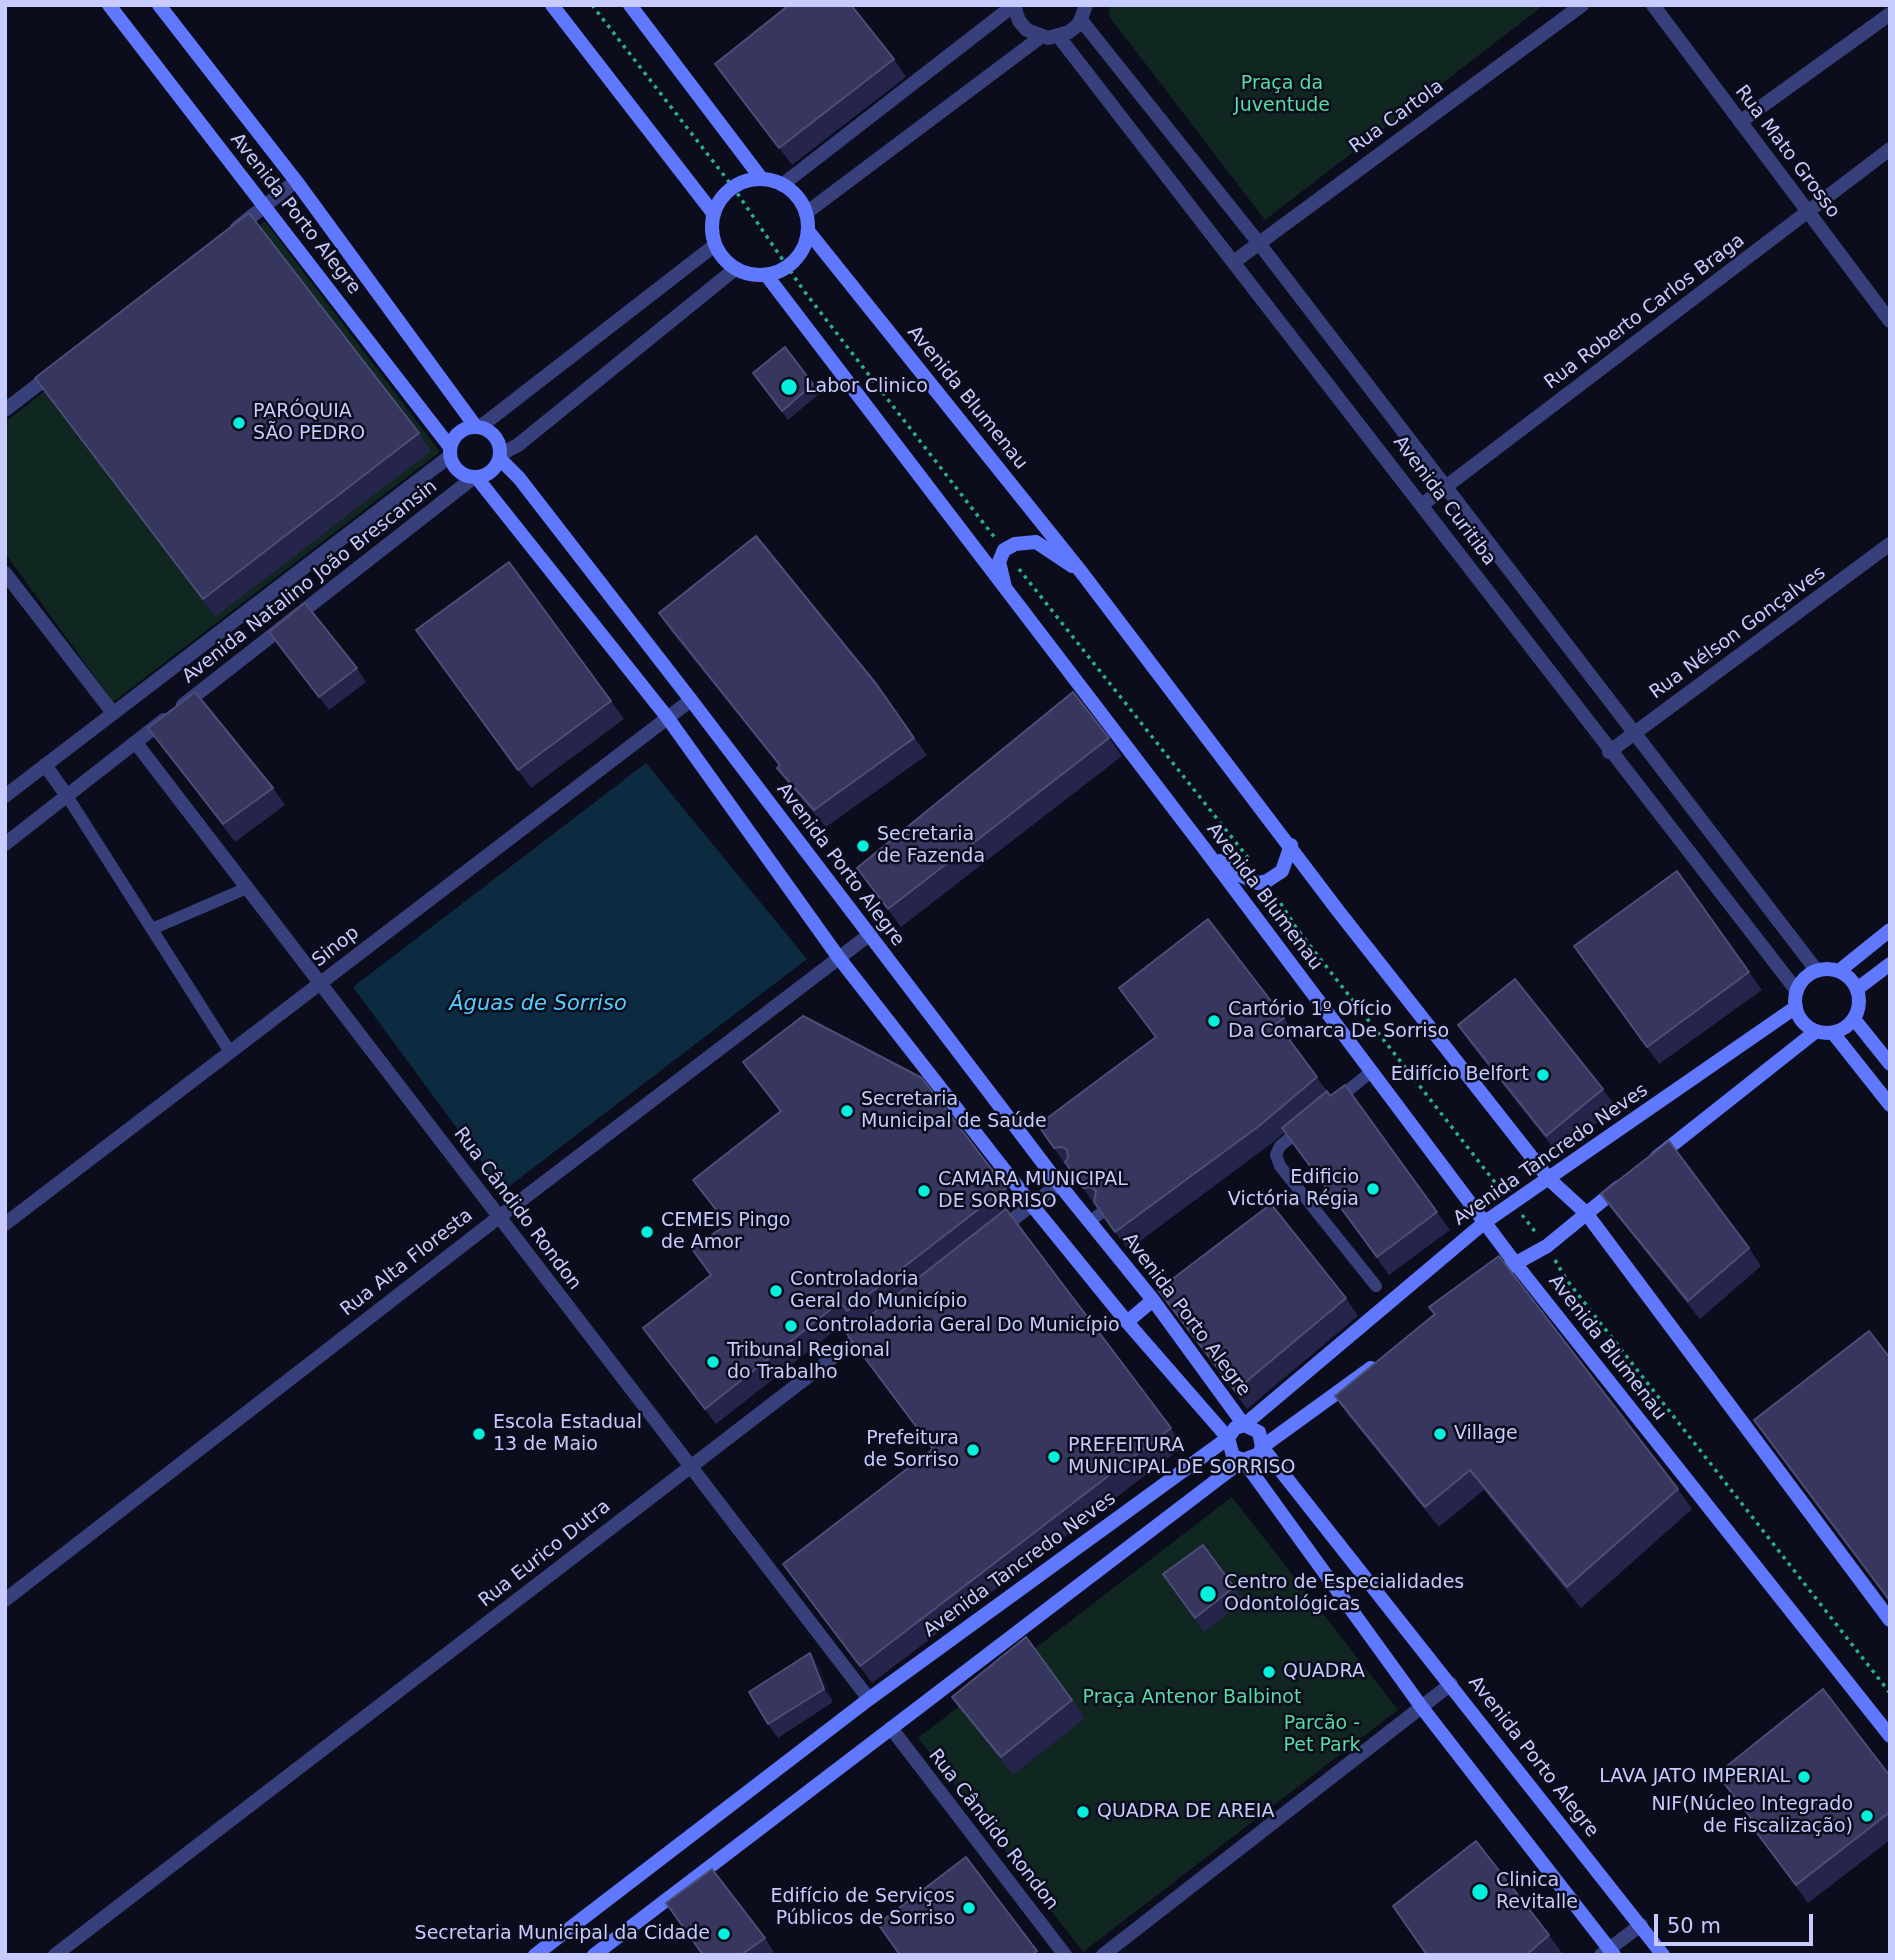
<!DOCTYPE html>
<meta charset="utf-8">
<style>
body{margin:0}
#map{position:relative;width:1895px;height:1960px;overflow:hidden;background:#0b0c1c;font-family:"DejaVu Sans",sans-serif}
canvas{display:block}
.frame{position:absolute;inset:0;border:7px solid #c7cbfe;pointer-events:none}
.scale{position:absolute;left:1654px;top:1914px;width:159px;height:32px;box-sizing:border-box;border:4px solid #c7cbfe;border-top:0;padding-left:9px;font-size:21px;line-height:24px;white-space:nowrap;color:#c7cbfe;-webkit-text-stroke:5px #0b0c1c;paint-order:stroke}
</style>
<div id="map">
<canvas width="1895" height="1960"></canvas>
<div class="frame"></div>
<div class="scale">50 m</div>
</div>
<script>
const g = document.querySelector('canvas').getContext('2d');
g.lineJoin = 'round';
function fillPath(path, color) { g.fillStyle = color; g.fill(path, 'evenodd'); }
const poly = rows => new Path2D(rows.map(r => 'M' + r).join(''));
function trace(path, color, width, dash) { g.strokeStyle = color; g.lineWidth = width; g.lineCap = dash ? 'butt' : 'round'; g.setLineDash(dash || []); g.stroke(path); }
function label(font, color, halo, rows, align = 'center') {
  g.font = font + ' "DejaVu Sans",sans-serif'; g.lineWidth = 5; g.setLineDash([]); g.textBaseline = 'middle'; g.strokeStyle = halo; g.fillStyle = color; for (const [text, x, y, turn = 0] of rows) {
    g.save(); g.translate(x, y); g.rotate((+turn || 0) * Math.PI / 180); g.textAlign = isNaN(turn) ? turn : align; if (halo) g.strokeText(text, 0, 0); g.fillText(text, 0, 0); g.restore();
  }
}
const green = poly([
 [1110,5,1544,5,1265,220,1109,16],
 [265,221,440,452,113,702,5,553,5,422],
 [1232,1497,1398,1710,1083,1952,918,1738]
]);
const water = poly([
 [646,763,807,959,503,1191,353,987]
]);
const path = poly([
 [592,5,733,187,804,291,995,538],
 [1019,569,1249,859],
 [1276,896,1297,929,1501,1190],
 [1522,1215,1537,1234],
 [1555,1260,1566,1279,1890,1693]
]);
const lane = poly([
 [67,796,230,1052],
 [152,929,247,888],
 [1336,1100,1371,1072],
 [1303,1127,1280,1146,1276,1155,1280,1166,1376,1286],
 [1059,1184,1072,1173],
 [1089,1222,1101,1213]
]);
const street = poly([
 [1014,5,1019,21,1027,30,1048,38,1069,32,1079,24,1086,5],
 [1653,5,1890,321],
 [1081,20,1258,242,1817,971],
 [1059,37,1797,991],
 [1740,122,1890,14],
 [782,185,1014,5],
 [806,213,1042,36],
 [237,228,296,181],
 [1235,261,1582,5],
 [5,410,53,373],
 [480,427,715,245],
 [501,454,518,445,735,269],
 [1423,504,1890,149],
 [5,573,113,713],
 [183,705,473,478],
 [136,743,869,1699],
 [1609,752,1890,544],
 [45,765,67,796],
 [5,796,450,456],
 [5,844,164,720],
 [5,1224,691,700],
 [999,1230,1059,1184],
 [5,1600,499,1217,869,935],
 [891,1728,1065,1955],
 [55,1955,866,1332],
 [1103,1955,1451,1684],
 [1601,1955,1641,1925]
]);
const secondary = poly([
 [109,5,450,447],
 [159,5,296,181,476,427],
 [552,5,713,213],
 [630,5,761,178],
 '712 227a48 48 0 1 1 96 0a48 48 0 1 1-96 0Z',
 [808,231,1082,573,1339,912,1549,1179,1586,1213,1890,1620],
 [767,276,1203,847,1515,1263,1890,1736],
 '450 452a25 25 0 1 1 50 0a25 25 0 1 1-50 0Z',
 [500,459,519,478,691,700,1059,1184,1153,1300,1244,1425,1259,1432,1262,1447,1663,1955],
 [477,478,667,717,839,958,1031,1204,1127,1322,1228,1438,1233,1456,1243,1460,1423,1709,1614,1955],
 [1005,587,999,562,1004,550,1015,544,1036,542,1072,566],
 [1220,861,1233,872,1258,883,1267,881,1282,871,1291,845],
 '1795 1001a32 32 0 1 1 64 0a32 32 0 1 1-64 0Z',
 [1839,971,1890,930],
 [1857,989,1890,964],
 [1854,1019,1890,1064],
 [1833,1033,1890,1105],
 [1657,1157,1815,1032],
 [1509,1267,1547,1246,1619,1187],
 [1127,1322,1153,1300],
 [535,1955,869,1699,1228,1438,1235,1428,1244,1425,1485,1222,1796,1007],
 [594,1955,1243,1460,1259,1454,1262,1447,1371,1368]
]);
const wall = poly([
 [894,59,906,77,792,165,715,64],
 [753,373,813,384,820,393,788,420],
 [35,378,419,433,431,451,215,617],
 [659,613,877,685,927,755,826,827,790,786,777,768,779,766,671,631],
 [269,632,357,668,366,682,329,710],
 [429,648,611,701,624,719,531,788],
 [148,728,273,788,285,805,235,842],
 [1109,738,1122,756,901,927,857,868],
 [1677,871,1762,990,1659,1064,1574,946],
 [1119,988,1284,1018,1297,1036,1290,1041,1327,1091,1437,1212,1450,1230,1389,1275,1285,1132,1272,1143,1128,1250,1050,1143,1156,1038],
 [1458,1025,1603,1089,1616,1107,1558,1154,1470,1043],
 [743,1062,1006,1188,1017,1204,1008,1211,1184,1446,872,1683,783,1564,933,1450,847,1334,857,1326,851,1318,716,1424,643,1328,711,1275,727,1225,693,1180,780,1112],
 [1601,1194,1749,1248,1761,1266,1700,1319,1613,1211],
 [1158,1290,1346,1298,1358,1316,1247,1409],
 [1890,1358,1890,1602,1754,1420],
 [1335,1396,1678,1489,1692,1509,1581,1608,1484,1490,1439,1527,1349,1416],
 [1163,1574,1234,1587,1244,1601,1204,1632],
 [810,1653,819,1667,833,1702,778,1738,768,1724],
 [952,1697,1072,1700,1085,1718,1013,1775,965,1714],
 [1717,1774,1890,1776,1890,1840,1808,1903,1757,1833,1760,1831],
 [1549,1935,1562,1953,1560,1955,1427,1955],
 [765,1938,774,1952,770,1955,703,1955]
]);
const shadedWall = poly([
 [810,1653,819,1667,833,1702,824,1689]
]);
const building = poly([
 [789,5,851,5,894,59,779,148,715,64,789,5],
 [249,213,419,433,203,599,35,378,249,213],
 [785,347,813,384,782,411,753,373,785,347],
 [756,536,877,685,914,738,814,810,777,768,780,765,659,613,756,536],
 [509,562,611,701,518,770,416,630,509,562],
 [305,603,357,668,319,697,269,632,305,603],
 [195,692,273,788,223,824,148,728,195,692],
 [1073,692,1109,738,888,909,857,868,1073,692],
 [1677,871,1749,972,1647,1047,1574,946,1677,871],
 [1208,919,1284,1018,1277,1023,1317,1077,1259,1126,1115,1232,1094,1202,1096,1191,1091,1187,1083,1188,1065,1162,1068,1158,1067,1150,1062,1147,1054,1148,1038,1125,1156,1037,1119,988,1208,919],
 [1515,979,1603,1089,1546,1136,1458,1025,1515,979],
 [803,1016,922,1078,1006,1188,847,1311,840,1302,705,1409,643,1328,711,1275,692,1249,727,1224,693,1180,781,1111,743,1062,803,1016],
 [1345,1085,1437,1212,1377,1257,1282,1128,1327,1091,1330,1096,1345,1085],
 [1669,1141,1749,1248,1688,1301,1601,1194,1669,1141],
 [1271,1204,1346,1298,1235,1391,1158,1290,1271,1204],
 [1006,1209,1171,1428,860,1666,783,1564,933,1449,847,1334,1006,1209],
 [1499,1256,1678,1489,1567,1587,1470,1470,1425,1507,1335,1396,1435,1314,1429,1307,1499,1256],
 [1869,1331,1890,1358,1890,1601,1754,1420,1869,1331],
 [1203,1545,1234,1587,1195,1618,1163,1574,1203,1545],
 [1026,1637,1072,1700,1001,1757,952,1697,1026,1637],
 [810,1653,824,1689,768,1724,749,1692,810,1653],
 [1823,1689,1890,1776,1890,1812,1796,1885,1757,1833,1760,1830,1717,1774,1823,1689],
 [1476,1841,1549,1935,1526,1955,1427,1955,1393,1906,1476,1841],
 [966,1857,1037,1951,1032,1955,900,1955,878,1924,966,1857],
 [712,1869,765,1938,741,1955,703,1955,666,1903,712,1869]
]);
const markers = [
 [789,387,9,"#02f0dc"],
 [239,423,7,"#02f0dc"],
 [863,846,7,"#02f0dc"],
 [1214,1021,7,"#02f0dc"],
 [1543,1075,7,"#02f0dc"],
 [847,1111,7,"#02f0dc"],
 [1373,1189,7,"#02f0dc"],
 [924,1191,7,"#02f0dc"],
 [647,1232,7,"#02f0dc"],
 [776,1291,7,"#02f0dc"],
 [791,1326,7,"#02f0dc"],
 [713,1362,7,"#02f0dc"],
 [479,1434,7,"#02f0dc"],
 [1440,1434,7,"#02f0dc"],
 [973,1450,7,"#02f0dc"],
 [1054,1457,7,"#02f0dc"],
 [1208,1594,9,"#02f0dc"],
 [1269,1672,7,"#02f0dc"],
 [1804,1777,7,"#02f0dc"],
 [1083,1812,7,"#02f0dc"],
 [1867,1816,7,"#02f0dc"],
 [1480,1892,9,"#02f0dc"],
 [969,1908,7,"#02f0dc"],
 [724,1934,7,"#02f0dc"]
];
const parkNames = [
 ["Praça da",1282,84],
 ["Juventude",1282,106],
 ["Praça Antenor Balbinot",1192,1698],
 ["Parcão -",1322,1724],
 ["Pet Park",1322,1746]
];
const streetNames = [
 ["Rua Cartola",1397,117,-36],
 ["Rua Mato Grosso",1787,152,53],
 ["Avenida Porto Alegre",295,214,52],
 ["Rua Roberto Carlos Braga",1645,312,-37],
 ["Avenida Blumenau",967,398,51],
 ["Avenida Curitiba",1444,501,53],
 ["Avenida Natalino João Brescansin",310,582,-38],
 ["Rua Nélson Gonçalves",1738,633,-36],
 ["Avenida Porto Alegre",840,865,53],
 ["Avenida Blumenau",1264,897,53],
 ["Sinop",336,947,-38],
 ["Avenida Tancredo Neves",1551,1155,-35],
 ["Rua Cândido Rondon",517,1209,53],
 ["Rua Alta Floresta",407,1263,-38],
 ["Avenida Porto Alegre",1186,1315,53],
 ["Avenida Blumenau",1607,1348,52],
 ["Rua Eurico Dutra",545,1554,-38],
 ["Avenida Tancredo Neves",1020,1565,-36],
 ["Avenida Porto Alegre",1533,1757,52],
 ["Rua Cândido Rondon",993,1830,52]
];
const poiNames = [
 ["Labor Clinico",805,387],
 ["PARÓQUIA",253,412],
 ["SÃO PEDRO",253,434],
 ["Secretaria",877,835],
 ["de Fazenda",877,857],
 ["Cartório 1º Ofício",1228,1010],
 ["Da Comarca De Sorriso",1228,1032],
 ["Edifício Belfort",1529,1075,"right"],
 ["Secretaria",861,1100],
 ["Municipal de Saúde",861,1122],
 ["Edificio",1359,1178,"right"],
 ["Victória Régia",1359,1200,"right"],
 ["CAMARA MUNICIPAL",938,1180],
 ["DE SORRISO",938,1202],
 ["CEMEIS Pingo",661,1221],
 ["de Amor",661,1243],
 ["Controladoria",790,1280],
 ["Geral do Município",790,1302],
 ["Controladoria Geral Do Município",805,1326],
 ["Tribunal Regional",727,1351],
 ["do Trabalho",727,1373],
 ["Escola Estadual",493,1423],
 ["13 de Maio",493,1445],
 ["Village",1454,1434],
 ["Prefeitura",959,1439,"right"],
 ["de Sorriso",959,1461,"right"],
 ["PREFEITURA",1068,1446],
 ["MUNICIPAL DE SORRISO",1068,1468],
 ["Centro de Especialidades",1224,1583],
 ["Odontológicas",1224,1605],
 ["QUADRA",1283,1672],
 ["LAVA JATO IMPERIAL",1790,1777,"right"],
 ["NIF(Núcleo Integrado",1853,1805,"right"],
 ["de Fiscalização)",1853,1827,"right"],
 ["QUADRA DE AREIA",1097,1812],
 ["Clinica",1496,1881],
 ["Revitalle",1496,1903],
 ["Edifício de Serviços",955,1897,"right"],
 ["Públicos de Sorriso",955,1919,"right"],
 ["Secretaria Municipal da Cidade",710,1934,"right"]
];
const waterNames = [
 ["Águas de Sorriso",538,1005]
];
fillPath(green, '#0f2621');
fillPath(water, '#0c2a40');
trace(path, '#2eac8e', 3.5, [3.5, 5]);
trace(lane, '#37407b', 12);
trace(street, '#37407b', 14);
trace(secondary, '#5f78fd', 14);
fillPath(wall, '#25254b');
fillPath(shadedWall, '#131330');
fillPath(building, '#37365e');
trace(building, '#4d4e77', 2);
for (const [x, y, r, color] of markers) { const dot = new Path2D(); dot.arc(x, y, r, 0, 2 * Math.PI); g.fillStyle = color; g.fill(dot); trace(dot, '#0b0c1c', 2.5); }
label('19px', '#55dda2', '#0b0c1c', parkNames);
label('19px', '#c7cbfe', '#0b0c1c', streetNames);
label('19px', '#c7cbfe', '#0b0c1c', poiNames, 'left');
label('italic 21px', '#56cefd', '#0b0c1c', waterNames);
</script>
